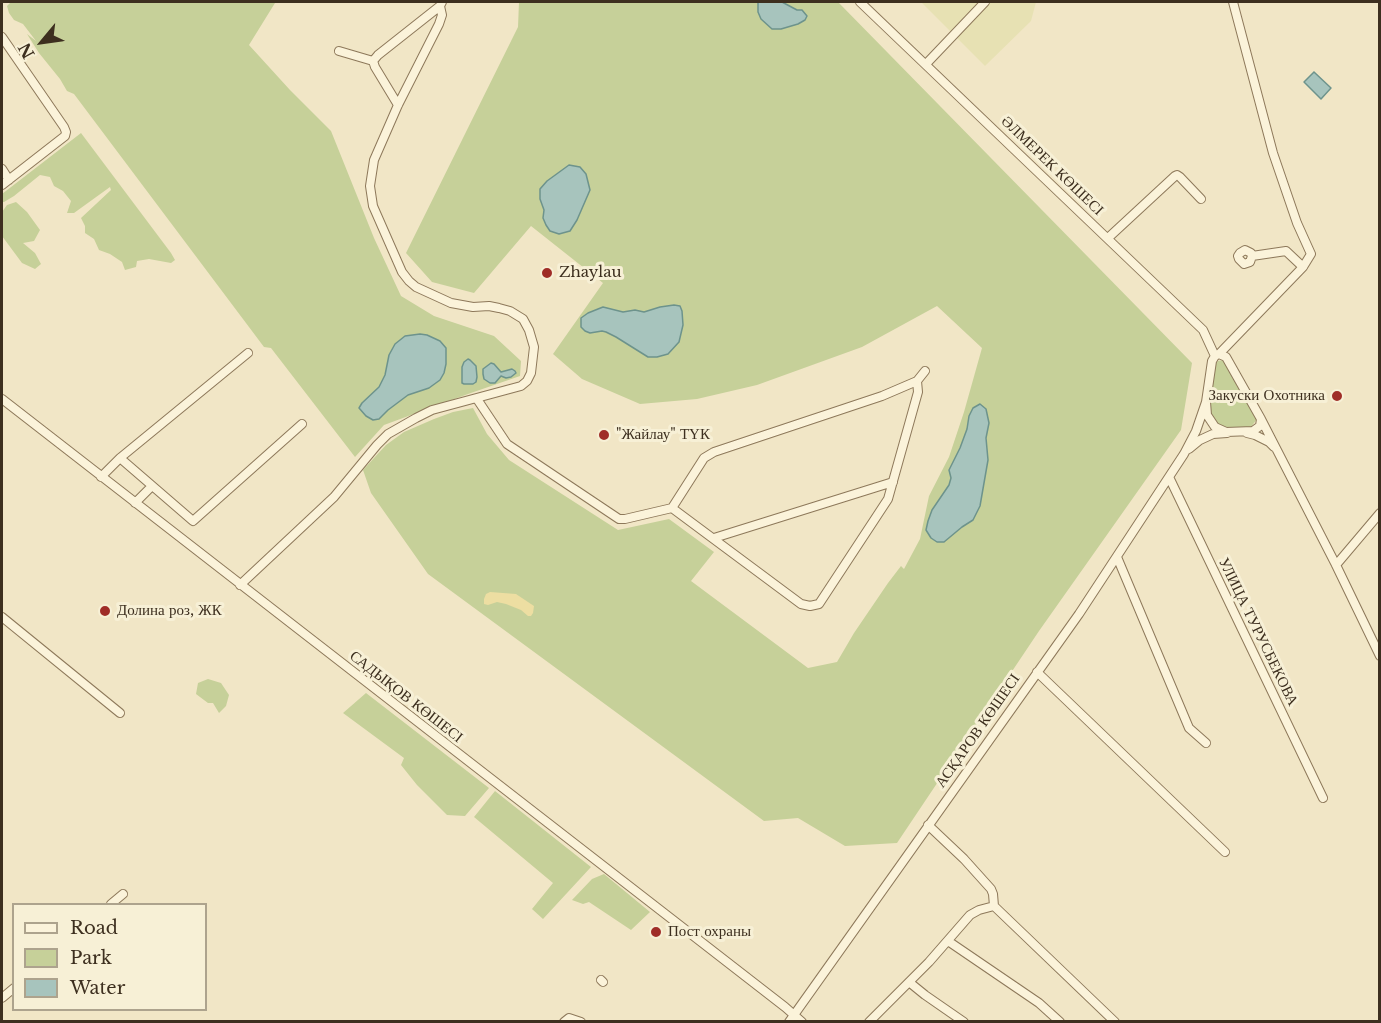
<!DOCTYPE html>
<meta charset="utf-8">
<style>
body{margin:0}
#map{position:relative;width:1381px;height:1023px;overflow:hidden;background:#f1e6c6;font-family:"Libre Baskerville",serif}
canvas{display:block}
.frame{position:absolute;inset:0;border:3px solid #3d2f1f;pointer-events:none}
.legend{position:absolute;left:12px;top:903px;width:195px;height:108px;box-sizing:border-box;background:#f7f0d6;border:2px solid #ada38d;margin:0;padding:8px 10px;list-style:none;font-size:18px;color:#3d2f1f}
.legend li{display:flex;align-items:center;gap:12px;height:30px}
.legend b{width:30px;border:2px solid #ada38d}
.north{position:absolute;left:12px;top:12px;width:60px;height:60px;-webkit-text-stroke:4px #f7f0d6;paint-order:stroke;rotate:241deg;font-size:16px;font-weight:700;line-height:24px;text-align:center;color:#3d2f1f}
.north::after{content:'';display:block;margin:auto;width:21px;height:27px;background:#3d2f1f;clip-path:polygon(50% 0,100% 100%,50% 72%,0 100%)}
</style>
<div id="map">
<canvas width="1381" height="1023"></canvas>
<div class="frame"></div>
<ul class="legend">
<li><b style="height:8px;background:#fbf3da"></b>Road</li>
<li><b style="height:16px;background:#c6d099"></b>Park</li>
<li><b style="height:16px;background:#a7c4bd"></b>Water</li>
</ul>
<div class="north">N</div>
</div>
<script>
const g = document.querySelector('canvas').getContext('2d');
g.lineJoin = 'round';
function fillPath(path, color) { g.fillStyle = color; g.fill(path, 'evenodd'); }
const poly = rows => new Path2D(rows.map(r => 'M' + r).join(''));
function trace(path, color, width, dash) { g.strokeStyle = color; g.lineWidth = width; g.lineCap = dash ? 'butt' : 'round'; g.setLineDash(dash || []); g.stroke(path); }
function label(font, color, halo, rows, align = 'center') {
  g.font = font + ' "Libre Baskerville",serif'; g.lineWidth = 6; g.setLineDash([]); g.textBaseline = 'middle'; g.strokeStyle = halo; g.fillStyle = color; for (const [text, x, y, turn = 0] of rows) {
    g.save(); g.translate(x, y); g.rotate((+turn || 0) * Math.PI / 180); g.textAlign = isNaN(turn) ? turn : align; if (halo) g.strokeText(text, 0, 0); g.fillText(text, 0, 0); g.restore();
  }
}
const farmland = poly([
 [921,2,1036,2,1031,21,985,66]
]);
const green = poly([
 [11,2,279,2,275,3,249,45,290,90,331,131,374,238,401,296,434,316,494,336,521,361,520,376,468,394,384,425,355,457,271,348,264,347,74,94,67,91,60,79,39,53,27,34,36,41,23,24,14,20,9,13,7,6],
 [519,2,838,2,1192,363,1181,430,1039,631,897,843,845,846,798,818,764,821,428,574,371,493,363,470,386,445,404,432,434,419,453,412,473,408,487,434,509,460,618,530,669,519,714,552,691,581,808,668,837,662,854,633,888,583,901,566,904,569,920,539,929,496,949,457,964,412,982,348,937,306,862,347,757,385,697,399,640,404,582,379,553,354,603,283,531,226,474,293,432,282,406,253,518,27],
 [81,133,171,253,175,260,171,263,149,259,137,261,136,267,125,270,122,262,110,254,99,250,94,239,85,233,85,226,81,218,111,190,110,187,74,213,67,213,71,201,63,191,54,186,50,177,40,175,14,196,4,202,2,202,2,194],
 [16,202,27,212,40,230,34,241,23,243,35,253,41,264,35,269,22,263,2,236,2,212,7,205],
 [1223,360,1257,419,1251,427,1227,429,1216,424,1210,414,1210,402,1215,364,1218,361],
 [208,679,221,683,229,695,226,706,219,713,213,703,208,703,196,694,198,683],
 [366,693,489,788,465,816,447,815,417,785,401,765,404,758,343,713],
 [495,791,591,867,543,919,532,909,553,883,474,817],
 [604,874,650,912,631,930,589,902,583,904,572,900,592,879]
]);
const sand = poly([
 [490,592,516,594,534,606,533,613,531,616,528,616,521,610,506,604,497,602,488,605,484,604,484,599,486,594]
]);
const water = poly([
 [758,2,782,2,797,10,802,10,807,16,805,20,798,24,781,29,772,29,761,19,758,12,758,2],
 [1314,72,1331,88,1321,99,1304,82,1314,72],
 [569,165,580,167,586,174,590,190,577,220,570,231,559,234,550,231,546,225,543,218,544,210,540,199,540,189,547,181,569,165],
 [674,305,680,306,682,311,683,325,679,342,668,354,657,357,648,357,616,337,606,332,602,331,590,333,585,331,581,327,581,318,588,313,603,307,623,312,635,310,644,312,660,307,674,305],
 [420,334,427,335,440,341,446,348,446,364,444,373,440,380,429,388,408,395,388,410,379,419,373,420,366,416,359,408,362,403,379,387,385,375,389,355,395,344,405,336,420,334],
 [468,359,470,360,476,366,477,377,476,382,473,384,464,384,462,383,462,367,464,362,468,359],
 [491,363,494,364,501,372,512,369,515,371,516,373,511,377,506,378,501,376,495,383,490,383,484,379,483,374,483,369,491,363],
 [980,404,986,409,989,423,986,438,988,460,980,506,973,520,962,527,944,542,937,542,931,538,926,530,928,521,932,510,949,485,951,478,949,470,960,448,967,429,969,416,973,408,980,404]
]);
const minor = poly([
 [860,2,1203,330,1215,356],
 [2,37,64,127,66,132,65,136,2,185],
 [339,51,373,61],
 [926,64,985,2],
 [398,105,375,67,373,61,378,55,440,6],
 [2,169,9,180],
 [1108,238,1175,176,1177,175,1180,177,1201,199],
 [1252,256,1250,262,1244,264,1239,259,1238,256,1240,253,1245,250,1251,253,1252,256,1286,251,1303,267],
 [1219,354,1303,267,1311,254,1297,223,1273,153,1233,2],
 [1219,354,1226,357,1261,419,1260,426,1253,431,1226,432,1215,427,1207,415,1206,402,1212,361,1215,356,1219,354],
 [2,399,785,1007,802,1022],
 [477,399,507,444,613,515,619,519,625,519,672,508,801,604,810,606,819,604,888,499,918,392,917,381,925,371],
 [1261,419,1336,565,1380,656],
 [1247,433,1255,435,1269,442,1274,447],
 [1189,449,1200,440,1213,434,1227,433],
 [120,458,248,353],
 [101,477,120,458,193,521,302,424],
 [1169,477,1323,798],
 [135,503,152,486],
 [672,508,704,458,714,452,882,396,917,381],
 [714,538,893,482],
 [1117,557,1189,728,1206,743],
 [1336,565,1380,513],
 [240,585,334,497,377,445,388,434,416,418,432,410,521,386,527,381,531,373,534,347,529,330,523,319,510,311,499,308,489,306,473,307,451,303,416,287,409,281,402,272,373,206,370,186,374,160,398,105,439,24,442,15,440,6,442,2],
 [2,617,120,713],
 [1037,672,1225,852],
 [928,825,964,859,991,889,993,894,994,906,1115,1022],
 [111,904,123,894],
 [948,941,1039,1003,1060,1022],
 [601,980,603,982],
 [909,982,925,995,964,1022],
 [2,998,14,988],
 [564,1022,569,1018,581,1022],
 [789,1022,1079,614,1184,454,1196,431,1206,402],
 [869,1022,929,962,970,915,979,910,994,906]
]);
const markers = [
 [547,273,6,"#9f2d27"],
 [1337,396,6,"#9f2d27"],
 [604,435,6,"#9f2d27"],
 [105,611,6,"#9f2d27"],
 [656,932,6,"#9f2d27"]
];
const streetNames = [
 ["ӘЛМЕРЕК КӨШЕСІ",1052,166,44],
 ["УЛИЦА ТУРУСБЕКОВА",1258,632,64],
 ["САДЫҚОВ КӨШЕСІ",406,697,38],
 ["АСҚАРОВ КӨШЕСІ",978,731,-55]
];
const poiNames = [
 ["Zhaylau",559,273],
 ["Закуски Охотника",1325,396,"right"],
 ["\"Жайлау\" ТҮК",616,435],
 ["Долина роз, ЖК",117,611],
 ["Пост охраны",668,932]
];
fillPath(farmland, '#e7e1b3');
fillPath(green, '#c6d099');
fillPath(sand, '#eddea2');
fillPath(water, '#a7c4bd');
trace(water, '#6d938c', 1.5);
trace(minor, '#8d785a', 10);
trace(minor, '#fbf3da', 8);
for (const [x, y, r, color] of markers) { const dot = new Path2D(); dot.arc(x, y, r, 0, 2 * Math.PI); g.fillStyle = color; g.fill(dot); trace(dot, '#f7f0d6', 2); }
label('15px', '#3d2f1f', '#f7f0d6', streetNames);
label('15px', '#3d2f1f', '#f7f0d6', poiNames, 'left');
</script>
